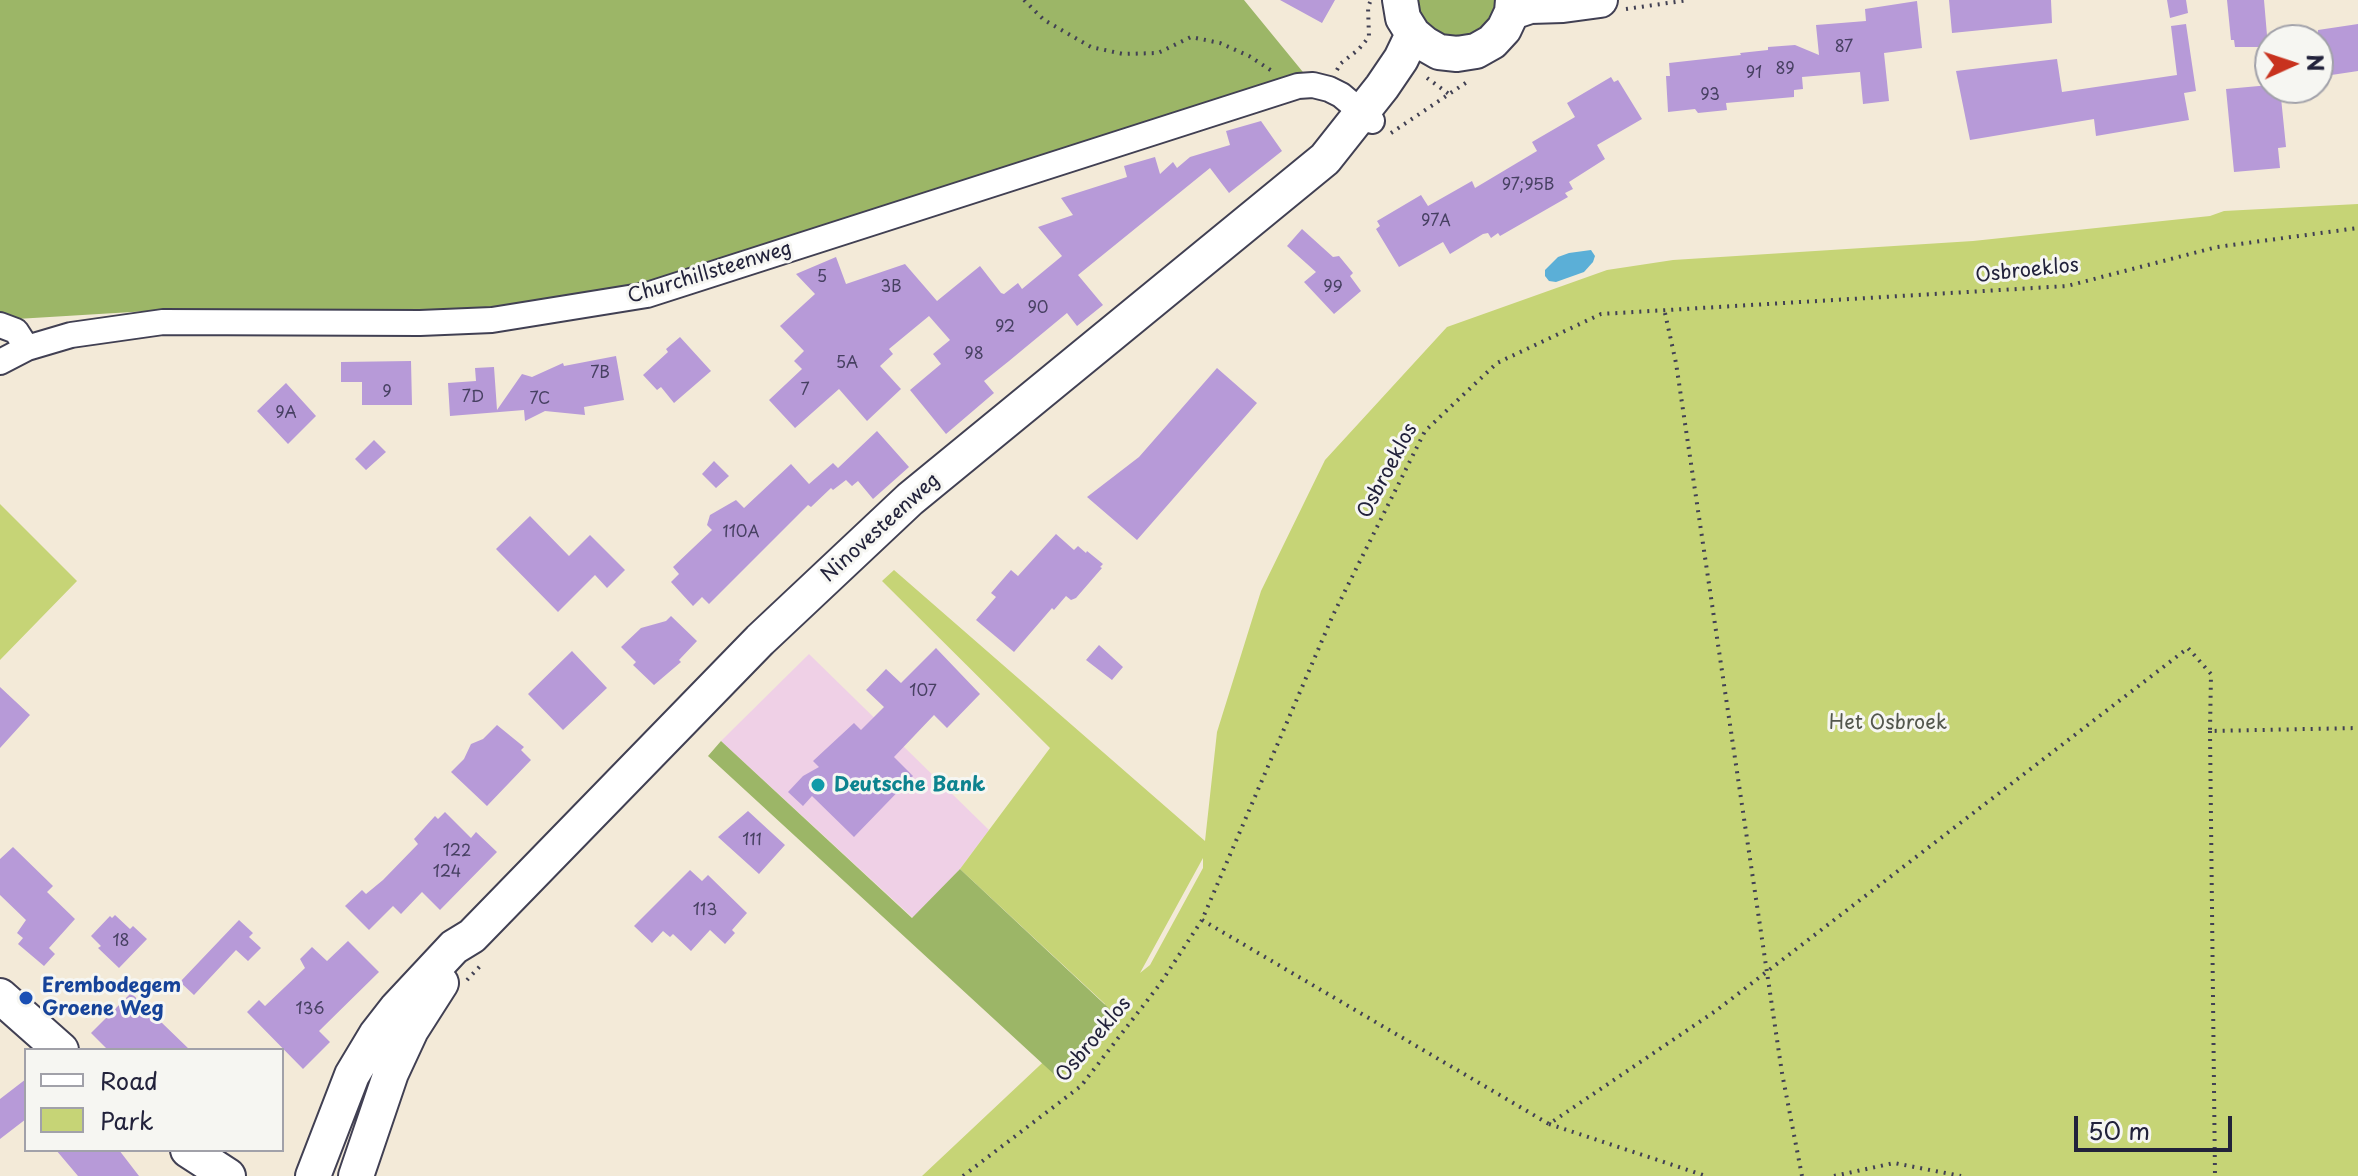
<!DOCTYPE html>
<style>
body{margin:0}
#map{position:relative;width:2358px;height:1176px;overflow:hidden;background:#f3ead8;font-family:"Playpen Sans",sans-serif}
canvas{display:block}
.legend{position:absolute;left:24px;top:1048px;width:260px;height:104px;box-sizing:border-box;background:#f6f6f2;border:2px solid #a1a1a9;margin:0;padding:10px 14px;list-style:none;font-size:24px;color:#22223b}
.legend li{display:flex;align-items:center;gap:16px;height:40px}
.legend b{width:40px;border:2px solid #a1a1a9}
.north{position:absolute;left:2254px;top:24px;width:80px;height:80px;box-sizing:border-box;background:#f6f6f2;border:2px solid #a1a1a9;border-radius:50%;rotate:87deg;font-size:22px;font-weight:700;line-height:32px;text-align:center;color:#22223b}
.north::after{content:'';display:block;margin:auto;width:28px;height:36px;background:#c8321e;clip-path:polygon(50% 0,100% 100%,50% 72%,0 100%)}
.scale{position:absolute;left:2074px;top:1116px;width:158px;height:36px;box-sizing:border-box;border:4px solid #22223b;border-top:0;padding-left:10px;font-size:24px;line-height:28px;white-space:nowrap;color:#22223b;-webkit-text-stroke:6px #f6f6f2;paint-order:stroke}
</style>
<div id="map">
<canvas width="2358" height="1176"></canvas>
<ul class="legend">
<li><b style="height:10px;background:#fff"></b>Road</li>
<li><b style="height:22px;background:#c6d476"></b>Park</li>
</ul>
<div class="north">N</div>
<div class="scale">50 m</div>
</div>
<script>
const g = document.querySelector('canvas').getContext('2d');
g.lineJoin = 'round';
function fillPath(path, color) { g.fillStyle = color; g.fill(path, 'evenodd'); }
const poly = rows => new Path2D(rows.map(r => 'M' + r).join(''));
function trace(path, color, width, dash) { g.strokeStyle = color; g.lineWidth = width; g.lineCap = dash ? 'butt' : 'round'; g.setLineDash(dash || []); g.stroke(path); }
function label(font, color, halo, rows, align = 'center') {
  g.font = font + ' "Playpen Sans",sans-serif'; g.lineWidth = 6; g.setLineDash([]); g.textBaseline = 'middle'; g.strokeStyle = halo; g.fillStyle = color; for (const [text, x, y, turn = 0] of rows) {
    g.save(); g.translate(x, y); g.rotate((+turn || 0) * Math.PI / 180); g.textAlign = isNaN(turn) ? turn : align; if (halo) g.strokeText(text, 0, 0); g.fillText(text, 0, 0); g.restore();
  }
}
const built = poly([
 [809,654,989,830,960,869,913,918,721,741]
]);
const green = poly([
 [2358,204,2358,1176,922,1176,1105,1004,960,869,1050,748,882,581,894,570,1205,841,1217,732,1261,591,1325,460,1447,327,1607,270,1673,260,1973,241,2210,216,2224,211],
 [1203,858,1203,868,1150,965,1140,973],
 [0,504,77,581,0,660]
]);
const forest = poly([
 [0,0,1244,0,1307,77,646,285,493,310,434,313,165,310,0,320],
 [1414,0,1502,0,1486,32,1446,40,1423,25],
 [721,741,912,918,960,869,1116,1015,1095,1046,1057,1077,708,756]
]);
const water = poly([
 [1591,250,1595,256,1593,262,1584,272,1556,282,1549,281,1545,276,1545,270,1558,257,1569,253]
]);
const building = poly([
 [1280,0,1335,0,1322,23],
 [1949,0,2051,0,2052,23,1952,33],
 [2167,0,2186,0,2188,13,2170,18],
 [2227,0,2264,0,2268,47,2235,47,2234,40,2231,40],
 [1917,1,1922,48,1884,53,1889,101,1863,104,1860,72,1802,77,1803,89,1794,90,1794,97,1726,103,1727,110,1698,113,1695,109,1668,112,1666,76,1670,76,1669,63,1741,55,1740,53,1768,50,1768,47,1795,45,1819,55,1816,25,1866,21,1865,9],
 [2186,24,2196,91,2184,93,2189,120,2096,136,2094,119,1970,140,1956,71,2057,59,2062,92,2177,75,2171,26],
 [2358,24,2358,71,2318,77,2318,30],
 [1611,77,1614,82,1618,80,1642,119,1597,145,1605,159,1569,182,1573,189,1565,193,1568,197,1500,236,1498,233,1491,238,1488,233,1483,234,1450,254,1443,242,1399,267,1376,229,1380,226,1377,221,1421,195,1428,206,1472,181,1475,188,1537,151,1532,142,1575,117,1567,103],
 [2270,85,2270,88,2280,88,2286,147,2278,148,2280,168,2234,172,2226,89],
 [1261,121,1282,151,1229,193,1210,168,1078,275,1103,305,1077,326,1067,313,1009,361,984,381,994,393,946,434,910,390,941,364,933,354,950,340,929,316,889,349,893,354,880,366,901,389,867,421,839,389,795,428,769,400,802,369,794,361,804,351,780,326,815,294,796,274,836,257,846,284,905,264,937,301,980,266,1001,293,1004,294,1018,283,1022,289,1062,256,1038,227,1073,215,1061,198,1127,177,1124,166,1155,157,1160,174,1173,162,1177,168,1190,157,1230,145,1226,131],
 [1302,229,1333,257,1339,256,1353,273,1350,276,1361,291,1334,314,1304,282,1316,272,1287,246],
 [680,337,711,371,674,403,661,387,657,390,643,375,668,352,666,349],
 [616,356,624,400,584,407,585,415,545,411,525,421,524,410,450,416,448,383,476,381,475,368,494,367,497,410,522,374,532,377,563,363,564,366],
 [411,361,412,405,362,405,362,382,341,382,341,362],
 [1217,368,1257,403,1137,540,1087,497,1139,457],
 [286,383,316,416,288,444,257,411],
 [877,431,909,467,873,499,858,481,852,486,846,480,833,490,831,488,811,507,808,505,709,604,702,597,693,606,671,582,679,574,673,567,712,530,707,525,710,515,736,500,744,508,791,464,809,484,833,463,838,468],
 [374,440,386,452,366,470,355,459],
 [714,461,729,476,716,488,702,474],
 [530,516,569,556,590,535,625,570,607,588,595,575,558,612,496,549],
 [1056,534,1074,550,1078,546,1086,553,1087,551,1103,564,1100,567,1102,568,1076,598,1071,600,1066,596,1054,610,1052,608,1014,652,976,620,996,597,991,593,1011,570,1018,576],
 [671,616,697,641,679,660,681,662,654,685,633,665,636,662,621,647,641,628,666,621],
 [1099,645,1123,667,1112,680,1086,660],
 [936,648,980,694,947,728,934,715,894,757,913,776,854,837,812,796,803,806,788,792,803,776,819,767,813,761,854,723,861,730,884,707,866,690,886,669,901,683],
 [572,651,607,688,563,730,528,694],
 [0,687,30,715,0,748],
 [497,725,524,747,521,750,531,760,487,806,451,772,464,759,471,744,483,739],
 [748,811,785,845,759,874,718,837],
 [445,812,471,838,476,832,497,852,440,910,422,892,401,914,393,906,369,930,345,906,362,890,366,894,383,880,418,844,414,839,435,816,438,819],
 [13,847,53,886,47,892,75,919,49,948,55,954,44,966,18,944,23,938,17,933,26,920,0,895,0,859],
 [690,870,702,881,708,875,747,913,732,930,735,933,725,944,710,930,691,951,673,934,670,937,663,931,652,943,634,926],
 [115,915,130,929,133,926,147,939,119,968,98,948,101,946,91,936,110,916,112,918],
 [239,920,253,933,249,937,261,948,248,961,236,950,194,995,180,982],
 [348,941,379,972,319,1031,330,1042,303,1069,247,1012,259,1000,265,1006,305,968,300,959,312,947,327,961],
 [131,993,190,1050,108,1050,91,1033],
 [26,1079,26,1119,0,1139,0,1099],
 [56,1150,119,1150,139,1176,78,1176]
]);
const path = poly([
 [1024,0,1044,20,1091,47,1123,54,1158,53,1191,37,1220,43,1249,56,1272,71],
 [1626,9,1689,0],
 [1337,70,1340,64,1358,50,1369,37,1368,7,1371,0],
 [1427,78,1449,94],
 [1391,133,1470,80],
 [1665,313,1676,363,1782,1073,1802,1176],
 [2210,731,2215,1176],
 [1202,920,1549,1124,1717,1010,2188,648,2211,674,2210,731,2358,728],
 [467,980,483,963],
 [1549,1124,1706,1176],
 [963,1176,1081,1086,1160,984,1202,920,1333,615,1425,431,1497,363,1601,314,2067,286,2217,247,2358,228],
 [1834,1176,1894,1163,1961,1176]
]);
const street = poly([
 [0,325,16,331,27,348],
 [0,362,27,348,71,335,163,322,420,323,492,320,647,295,1298,86,1313,85,1329,89,1341,95,1372,121]
]);
const secondary = poly([
 [1400,0,1403,18,1413,34,1425,44,1439,52,1457,54,1476,51,1492,42,1504,29,1512,12,1513,0],
 [1512,12,1530,6,1563,5,1600,0],
 [0,996,61,1050],
 [188,1150,228,1176],
 [313,1176,352,1075,376,1035,397,1008,454,947,472,936,760,640,910,499,1325,159,1382,87,1401,59,1413,34],
 [356,1176,391,1073,411,1030,441,983]
]);
const markers = [
 [818,785,8,"#0f9aa8"],
 [26,998,8,"#1a4fb4"]
];
const numberNames = [
 ["87",1844,48],
 ["89",1785,70],
 ["91",1754,74],
 ["93",1710,96],
 ["97;95B",1528,186],
 ["97A",1436,222],
 ["5",822,278],
 ["3B",891,288],
 ["99",1333,288],
 ["90",1038,309],
 ["92",1005,328],
 ["98",974,355],
 ["5A",847,364],
 ["7B",600,374],
 ["7",805,391],
 ["9",387,393],
 ["7D",473,398],
 ["7C",540,400],
 ["9A",286,414],
 ["110A",741,533],
 ["107",923,692],
 ["111",752,841],
 ["122",457,852],
 ["124",447,873],
 ["113",705,911],
 ["18",121,942],
 ["136",310,1010]
];
const streetNames = [
 ["Osbroeklos",2027,271,-6],
 ["Churchillsteenweg",710,273,-17],
 ["Osbroeklos",1388,471,-62],
 ["Ninovesteenweg",881,528,-42],
 ["Osbroeklos",1094,1040,-50]
];
const parkNames = [
 ["Het Osbroek",1888,723]
];
const cultureNames = [
 ["Deutsche Bank",834,785]
];
const transitNames = [
 ["Erembodegem",42,986],
 ["Groene Weg",42,1009]
];
fillPath(built, '#efd0e6');
fillPath(green, '#c6d476');
fillPath(forest, '#9cb667');
fillPath(water, '#5bafd7');
fillPath(building, '#b79ad8');
trace(street, '#414053', 28);
trace(secondary, '#414053', 38);
trace(path, '#414053', 4, [2, 6]);
trace(street, '#fff', 24);
trace(secondary, '#fff', 34);
for (const [x, y, r, color] of markers) { const dot = new Path2D(); dot.arc(x, y, r, 0, 2 * Math.PI); g.fillStyle = color; g.fill(dot); trace(dot, '#f6f6f2', 3); }
label('16px', '#474062', null, numberNames);
label('20px', '#22223b', '#f6f6f2', streetNames);
label('20px', '#53574d', '#f6f6f2', parkNames);
label('bold 20px', '#0d838f', '#f6f6f2', cultureNames, 'left');
label('bold 20px', '#164399', '#f6f6f2', transitNames, 'left');
</script>
